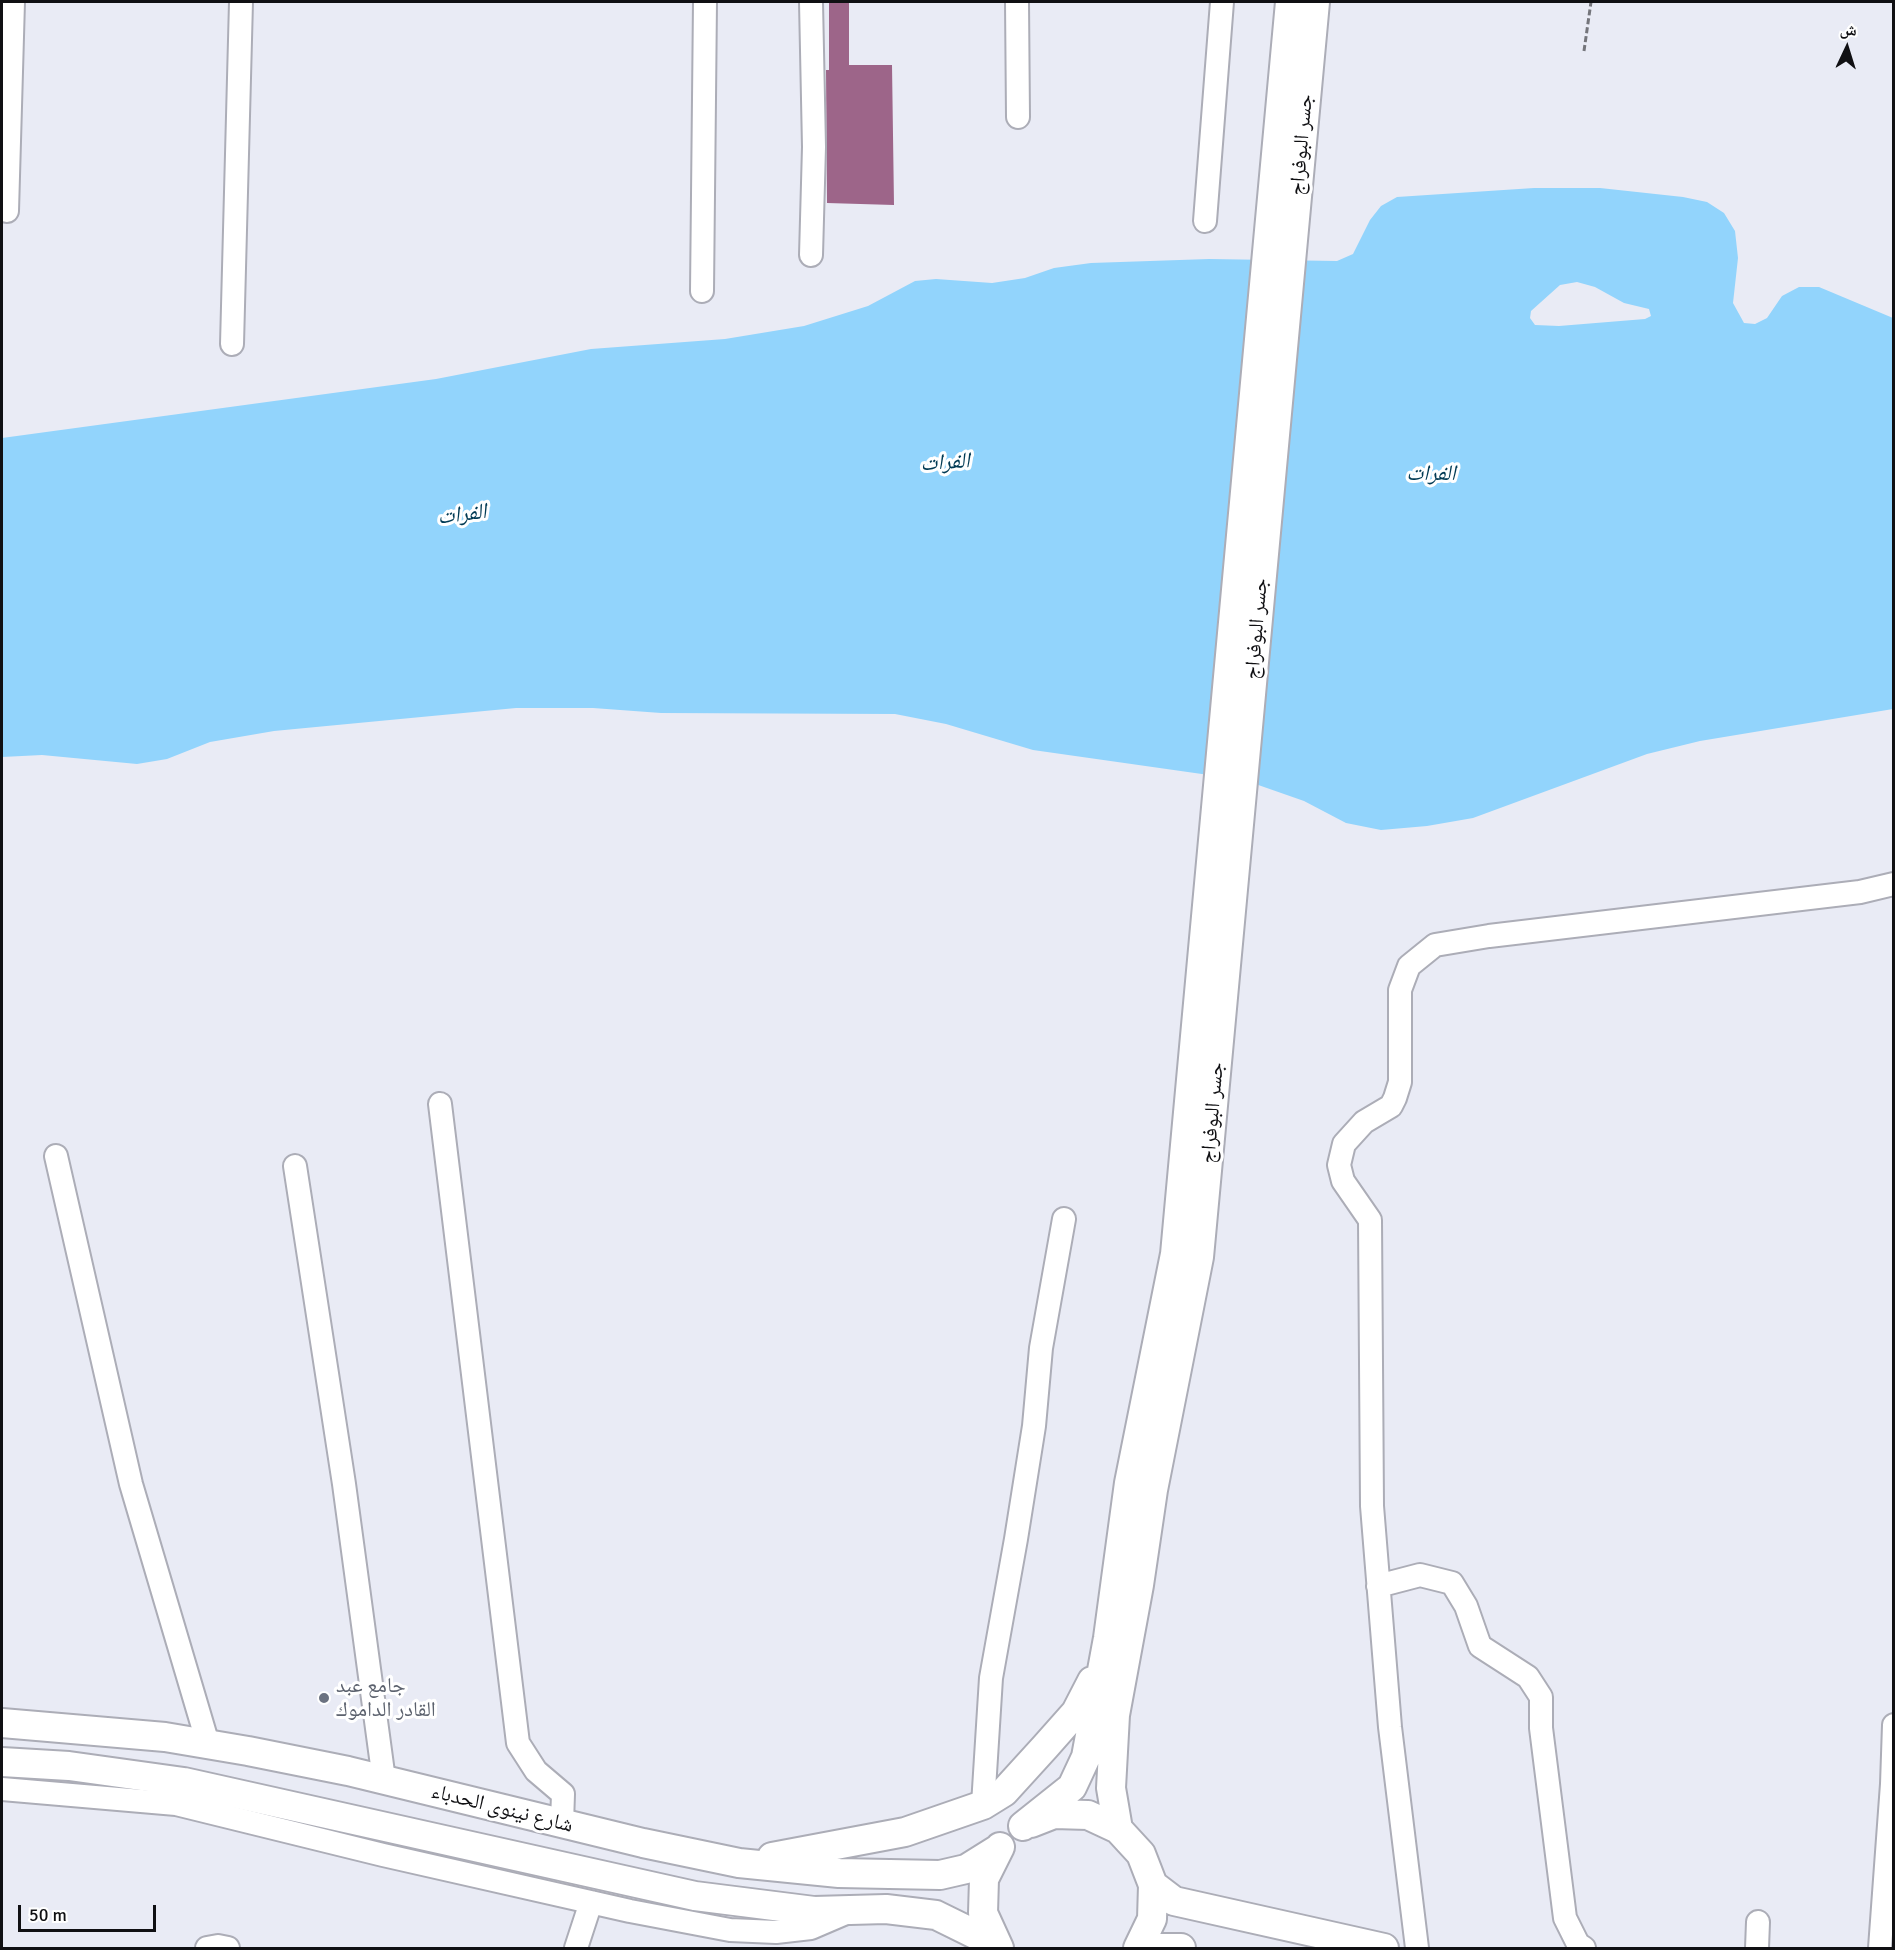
<!DOCTYPE html>
<meta charset="utf-8">
<style>
body{margin:0}
#map{position:relative;width:1895px;height:1950px;overflow:hidden;background:#e9ebf5;font-family:Signika,"Noto Naskh Arabic",sans-serif}
canvas{display:block}
.frame{position:absolute;inset:0;border:3px solid #101013;pointer-events:none}
.north{position:absolute;left:1817px;top:18px;width:60px;height:60px;-webkit-text-stroke:4px #fff;paint-order:stroke;rotate:4deg;font-size:16px;font-weight:700;line-height:24px;text-align:center;color:#101013}
.north::after{content:'';display:block;margin:auto;width:21px;height:27px;background:#101013;clip-path:polygon(50% 0,100% 100%,50% 72%,0 100%)}
.scale{position:absolute;left:18px;top:1905px;width:138px;height:27px;box-sizing:border-box;border:3px solid #101013;border-top:0;padding-left:8px;font-size:18px;line-height:21px;white-space:nowrap;color:#101013;-webkit-text-stroke:4px #fff;paint-order:stroke}
</style>
<div id="map">
<canvas width="1895" height="1950"></canvas>
<div class="frame"></div>
<div class="north">ش</div>
<div class="scale">50 m</div>
</div>
<script>
const g = document.querySelector('canvas').getContext('2d');
g.lineJoin = 'round';
function fillPath(path, color) { g.fillStyle = color; g.fill(path, 'evenodd'); }
const poly = rows => new Path2D(rows.map(r => 'M' + r).join(''));
function trace(path, color, width, dash) { g.strokeStyle = color; g.lineWidth = width; g.lineCap = dash ? 'butt' : 'round'; g.setLineDash(dash || []); g.stroke(path); }
function label(font, color, halo, rows, align = 'center') {
  g.font = font + ' Signika,"Noto Naskh Arabic",sans-serif'; g.lineWidth = 6; g.setLineDash([]); g.textBaseline = 'middle'; g.strokeStyle = halo; g.fillStyle = color; for (const [text, x, y, turn = 0] of rows) {
    g.save(); g.translate(x, y); g.rotate((+turn || 0) * Math.PI / 180); g.textAlign = isNaN(turn) ? turn : align; if (halo) g.strokeText(text, 0, 0); g.fillText(text, 0, 0); g.restore();
  }
}
const water = poly([
 [1534,188,1600,188,1683,197,1707,202,1724,213,1735,231,1738,258,1733,303,1744,323,1755,324,1767,318,1782,296,1799,287,1819,287,1893,318,1893,709,1700,741,1647,754,1473,818,1427,826,1381,830,1346,823,1304,801,1244,780,1033,750,946,724,895,714,661,713,593,708,516,708,274,731,210,742,167,759,137,764,42,755,2,757,2,438,436,379,591,349,725,339,804,326,868,306,915,281,936,279,992,283,1025,278,1054,268,1091,263,1209,259,1337,261,1353,254,1370,220,1381,206,1397,197],
 [1577,282,1595,287,1624,303,1649,309,1651,316,1645,319,1559,326,1535,325,1530,318,1531,311,1560,285]
]);
const building = poly([
 [829,2,849,2,849,65,892,65,894,205,827,203,826,70,829,70]
]);
const path = poly([
 [1584,51,1591,2]
]);
const minor = poly([
 [811,2,814,147,811,255],
 [1017,2,1018,117],
 [7,211,13,2],
 [1205,221,1222,2],
 [702,291,705,2],
 [232,344,241,2],
 [440,1104,518,1743,536,1771,563,1794,562,1823],
 [56,1156,131,1484,208,1744],
 [295,1166,344,1484,384,1780],
 [1378,1586,1420,1575,1452,1583,1466,1606,1480,1646,1528,1677,1541,1697,1541,1728,1565,1918,1578,1944,1584,1948],
 [2,1789,176,1804,383,1855,630,1911,730,1930,776,1932,811,1928,846,1913],
 [983,1805,991,1678,1016,1539,1034,1426,1041,1348,1064,1219],
 [207,1948,218,1946,228,1948],
 [576,1948,591,1902],
 [1417,1948,1390,1727,1372,1506,1370,1220,1343,1181,1339,1165,1344,1144,1364,1122,1391,1106,1395,1098,1400,1082,1400,990,1409,966,1435,945,1489,936,1860,892,1894,884],
 [1757,1948,1758,1922],
 [1880,1948,1892,1784,1894,1725]
]);
const major = poly([
 [2,1723,165,1737,248,1751,348,1771,643,1843,739,1863,839,1873,940,1875,966,1869,998,1849],
 [2,1762,69,1766,184,1782,695,1896,814,1911,886,1909,936,1915,995,1944],
 [1031,1823,1054,1814,1088,1815,1118,1829,1141,1854,1153,1885,1152,1919,1138,1948],
 [1023,1826,1072,1787,1086,1757,1108,1638,1129,1483,1175,1254,1290,2],
 [1118,1829,1111,1788,1115,1715,1139,1585,1153,1490,1199,1257,1315,2],
 [772,1857,905,1832,983,1805,1004,1792,1045,1747,1076,1712,1092,1681],
 [1153,1885,1174,1901,1384,1948],
 [999,1948,983,1913,984,1879,1000,1847],
 [1148,1948,1181,1948]
]);
const markers = [
 [324,1698,6,"#6b7280"]
];
const streetNames = [
 ["جسر البوفراج",1302,145,-85],
 ["جسر البوفراج",1257,629,-85],
 ["جسر البوفراج",1213,1113,-85],
 ["شارع نينوى الحدباء",502,1809,14]
];
const worshipNames = [
 ["جامع عبد",336,1686],
 ["القادر الداموك",336,1710]
];
const waterNames = [
 ["الفرات",945,463,-4],
 ["الفرات",1431,474],
 ["الفرات",462,515,-7]
];
fillPath(water, '#92d4fc');
fillPath(building, '#9d6589');
trace(minor, '#acadb7', 26);
trace(major, '#acadb7', 32);
trace(path, '#74757b', 3, [6, 3]);
trace(minor, '#fff', 22);
trace(major, '#fff', 28);
for (const [x, y, r, color] of markers) { const dot = new Path2D(); dot.arc(x, y, r, 0, 2 * Math.PI); g.fillStyle = color; g.fill(dot); trace(dot, '#fff', 2); }
label('21px', '#101013', '#fff', streetNames);
label('21px', '#5b616d', '#fff', worshipNames, 'left');
label('italic 22px', '#003a54', '#fff', waterNames);
</script>
